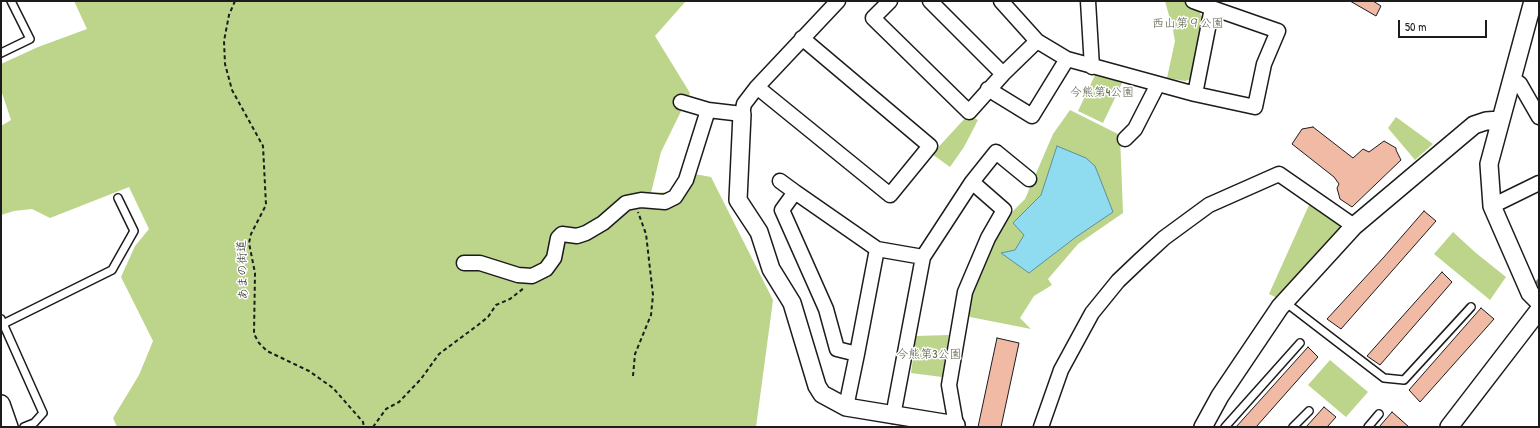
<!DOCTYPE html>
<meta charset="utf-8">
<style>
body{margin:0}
#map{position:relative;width:1540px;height:428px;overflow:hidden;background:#fff;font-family:"Patrick Hand",sans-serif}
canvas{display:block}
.frame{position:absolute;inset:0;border:2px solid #1c1c1c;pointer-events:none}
.scale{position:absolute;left:1398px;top:20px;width:89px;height:18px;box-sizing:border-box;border:2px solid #1c1c1c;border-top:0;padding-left:5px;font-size:12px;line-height:14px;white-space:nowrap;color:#1c1c1c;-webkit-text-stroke:3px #fff;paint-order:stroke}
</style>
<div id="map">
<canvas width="1540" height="428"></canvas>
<div class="frame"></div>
<div class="scale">50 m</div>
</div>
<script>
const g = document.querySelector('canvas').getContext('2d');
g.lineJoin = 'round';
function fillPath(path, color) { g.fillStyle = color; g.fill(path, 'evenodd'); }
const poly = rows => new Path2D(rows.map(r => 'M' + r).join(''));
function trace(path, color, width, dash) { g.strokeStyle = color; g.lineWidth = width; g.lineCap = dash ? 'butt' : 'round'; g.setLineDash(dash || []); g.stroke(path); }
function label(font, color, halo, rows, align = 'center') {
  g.font = font + ' "Patrick Hand","Klee One",sans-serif'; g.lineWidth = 3; g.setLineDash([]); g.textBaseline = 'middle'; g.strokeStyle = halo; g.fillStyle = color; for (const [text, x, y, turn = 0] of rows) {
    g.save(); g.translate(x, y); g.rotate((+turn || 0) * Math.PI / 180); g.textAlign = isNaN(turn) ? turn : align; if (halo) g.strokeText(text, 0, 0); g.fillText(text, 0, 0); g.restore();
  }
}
const green = poly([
 [74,1,686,1,655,36,690,93,661,152,651,193,670,192,689,173,711,177,773,300,756,427,117,427,113,418,139,375,153,341,121,277,135,246,149,229,129,187,50,218,32,209,14,211,1,215,1,126,11,120,1,90,1,64,38,47,87,29],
 [1165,1,1194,1,1205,23,1192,79,1185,81,1167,78,1175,41,1173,30],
 [1097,71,1124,79,1103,123,1078,111],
 [1070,110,1120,135,1123,213,1078,244,1048,279,1052,285,1034,296,1020,318,1031,329,970,317,969,305,981,270,1006,218,1025,199,1053,134],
 [968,115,978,120,964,147,950,167,932,154],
 [1396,117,1433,144,1415,160,1388,128],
 [1309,205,1345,229,1279,299,1269,294],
 [1453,232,1476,253,1506,277,1490,300,1434,254],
 [949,335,942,377,911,373,916,336],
 [1330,360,1368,392,1346,417,1308,385]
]);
const water = poly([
 [1057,146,1086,158,1095,166,1113,212,1076,237,1029,273,1001,253,1015,250,1024,235,1013,223,1041,195,1057,146]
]);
const stream = poly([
 [1536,284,1539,280]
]);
const building = poly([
 [1350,1,1373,1,1381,6,1376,16,1350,1],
 [1313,127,1353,158,1363,149,1369,152,1384,141,1396,148,1396,150,1401,160,1352,207,1340,199,1337,188,1339,184,1334,177,1292,144,1302,129,1313,127],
 [1424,211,1436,221,1341,329,1327,319,1384,257,1424,211],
 [1442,272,1452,282,1380,365,1367,356,1442,272],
 [1481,308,1494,319,1420,402,1409,390,1481,308],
 [997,338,1019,343,1001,427,978,427,997,338],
 [1308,347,1318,357,1256,427,1236,427,1308,347],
 [1324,407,1336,417,1327,427,1306,427,1324,407],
 [1392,412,1409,427,1379,427,1392,412]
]);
const path = poly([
 [235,1,229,15,224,41,225,64,232,90,263,146,266,205,251,234,249,243,255,273,254,334,259,343,267,351,309,371,333,388,363,422,364,427],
 [633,376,635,354,651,315,653,295,646,234,638,212],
 [373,427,386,409,399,402,421,379,439,354,478,325,488,317,496,305,510,299,524,288]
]);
const service = poly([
 [1,53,30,39,11,1],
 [1285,302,1384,378,1404,380,1471,307],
 [1,319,43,413,34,423,24,427],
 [3,324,112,270,134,231,118,198],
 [1225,427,1300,343],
 [1293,427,1309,411],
 [1368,427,1379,414]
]);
const minor = poly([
 [890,1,873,18,969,112,1003,74],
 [930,1,1003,74,1037,41],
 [1001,1,1037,41,1067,59,1195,94,1255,107,1264,64,1278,31,1212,8,1195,94],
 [1088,1,1092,67],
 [1193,1,1212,8],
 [1513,79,1520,84,1539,117],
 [757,87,890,195,930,146,802,38],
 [988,89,1032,116,1067,59],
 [681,102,708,110,742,114,744,104,757,87,838,1],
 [1125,139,1135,129,1158,84],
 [780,181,795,192],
 [1492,206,1539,183],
 [877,249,923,257],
 [464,263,480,263,518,275,532,276,546,269,554,258,558,238,562,234,577,236,586,233,603,223,626,203,641,200,665,202,675,197,686,180,708,110],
 [846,407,857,354,877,249,795,192,782,210,826,309,837,349,857,354],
 [893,416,923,257,972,182],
 [956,425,949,385,965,292,988,238,1004,210,972,182,996,152,1029,179],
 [1041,427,1061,370,1092,313,1118,281,1139,261,1164,238,1209,205,1279,174,1354,226]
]);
const tertiary = poly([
 [1533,1,1489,164,1492,206,1530,293,1539,302],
 [742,114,738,200,759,232,771,269,792,303,817,386,822,394,846,407,956,425,956,427],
 [1,404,9,427],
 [1203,427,1220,396,1280,307,1354,226,1474,125,1486,121,1500,120],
 [1449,427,1539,310]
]);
const parkNames = [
 ["西山第９公園",1188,24],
 ["今熊第4公園",1102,93],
 ["今熊第3公園",929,355]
];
const streetNames = [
 ["あまの街道",243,270,-92]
];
fillPath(green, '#bcd58b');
fillPath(water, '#8fdbef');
trace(water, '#618f9b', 1);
trace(stream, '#618f9b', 3.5);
fillPath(building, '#f0baa4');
trace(building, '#1c1c1c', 1);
trace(service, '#1c1c1c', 10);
trace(minor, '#1c1c1c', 17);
trace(tertiary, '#1c1c1c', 20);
trace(path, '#1c1c1c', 2, [4, 3]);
trace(service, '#fff', 7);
trace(minor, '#fff', 14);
trace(tertiary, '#fff', 17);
label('12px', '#545d43', '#fff', parkNames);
label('12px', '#1c1c1c', '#fff', streetNames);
</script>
